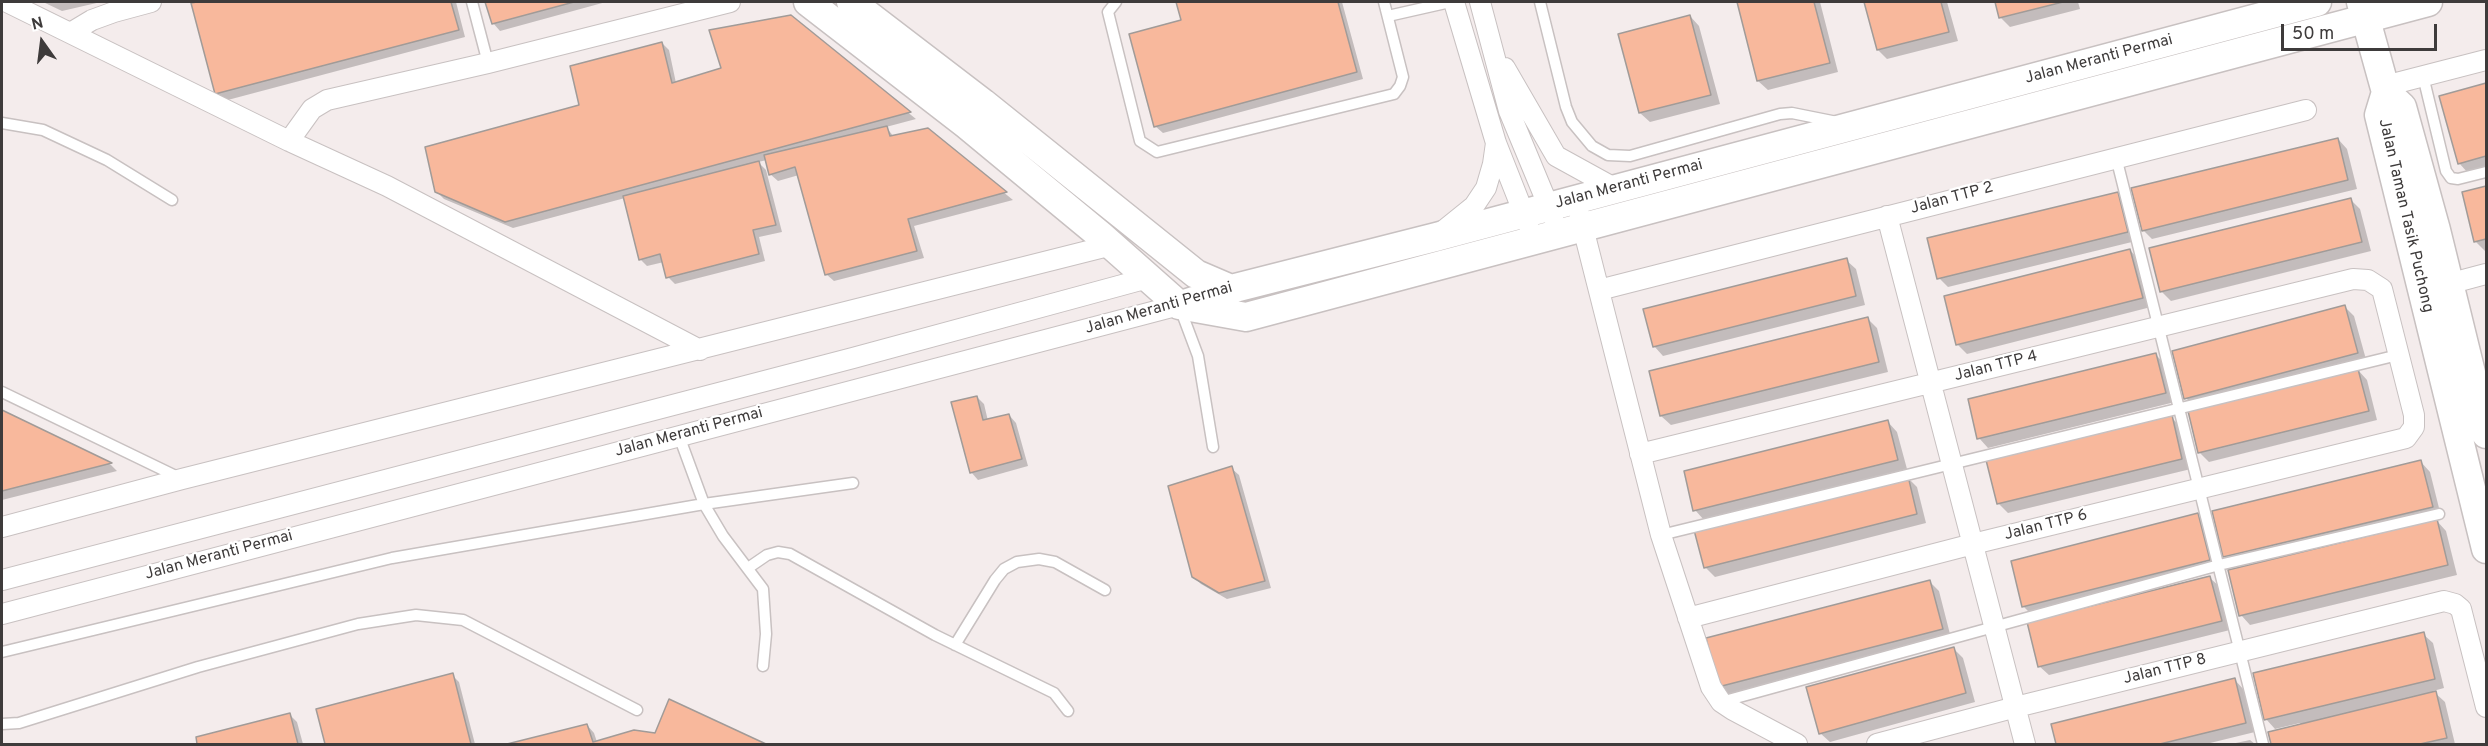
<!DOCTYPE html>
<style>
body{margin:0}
#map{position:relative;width:2488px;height:746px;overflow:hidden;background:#f4ecec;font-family:Overpass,sans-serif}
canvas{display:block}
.frame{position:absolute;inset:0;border:3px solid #3e3b3b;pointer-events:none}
.north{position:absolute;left:12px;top:12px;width:60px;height:60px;-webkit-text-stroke:4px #fff;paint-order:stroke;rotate:346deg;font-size:16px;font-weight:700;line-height:24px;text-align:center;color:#3e3b3b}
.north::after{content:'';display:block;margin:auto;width:21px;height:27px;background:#3e3b3b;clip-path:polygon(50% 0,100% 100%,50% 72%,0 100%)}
.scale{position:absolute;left:2281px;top:24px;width:156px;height:27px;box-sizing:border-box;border:3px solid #3e3b3b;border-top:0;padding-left:8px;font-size:18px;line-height:21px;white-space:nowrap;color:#3e3b3b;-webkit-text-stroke:4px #fff;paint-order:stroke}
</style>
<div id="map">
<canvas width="2488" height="746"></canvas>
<div class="frame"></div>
<div class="north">N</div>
<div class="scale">50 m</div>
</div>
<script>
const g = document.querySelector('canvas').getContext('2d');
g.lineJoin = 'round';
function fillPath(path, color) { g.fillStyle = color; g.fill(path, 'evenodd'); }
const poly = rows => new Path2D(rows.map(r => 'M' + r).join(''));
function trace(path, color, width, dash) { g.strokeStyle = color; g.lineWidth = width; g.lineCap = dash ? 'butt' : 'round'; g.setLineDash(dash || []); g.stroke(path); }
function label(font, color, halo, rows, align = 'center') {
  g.font = font + ' Overpass,sans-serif'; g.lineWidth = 4.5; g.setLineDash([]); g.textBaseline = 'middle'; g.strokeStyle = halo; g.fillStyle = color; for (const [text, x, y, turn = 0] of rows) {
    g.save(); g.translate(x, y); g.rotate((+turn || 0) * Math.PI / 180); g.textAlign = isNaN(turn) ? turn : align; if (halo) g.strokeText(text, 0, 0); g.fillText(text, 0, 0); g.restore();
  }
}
const shadow = poly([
 [43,2,101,2,62,11],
 [203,2,456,2,465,37,224,101,216,94,193,4],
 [487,2,606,2,500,31,493,23],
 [1178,2,1342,2,1363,79,1163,133,1155,126,1183,21],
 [1743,2,1820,2,1838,72,1768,90,1758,81,1738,3],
 [1866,2,1947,2,1958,41,1887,59,1878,50],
 [1996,2,2078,2,2080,9,2010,27,2000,17],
 [1690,16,1699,26,1720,104,1650,122,1640,113],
 [790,17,916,119,886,127,894,137,927,130,1013,200,914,226,924,258,834,281,826,274,799,175,778,181,770,174,767,160,758,162,766,170,782,232,759,237,765,261,675,284,668,277,664,262,647,266,640,259,625,198,513,228,444,199,437,192,580,107,662,43,669,50,676,83,723,69],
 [2486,85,2486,168,2468,173,2459,163,2441,97],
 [2338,139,2347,149,2357,189,2152,239,2143,230],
 [2486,187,2486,250,2485,251,2475,241,2463,193],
 [2117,193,2127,203,2136,241,1948,287,1939,278],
 [2351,200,2360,209,2371,251,2171,301,2161,291],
 [2130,250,2139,260,2151,307,1967,354,1957,344],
 [1846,260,1856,269,1865,305,1663,356,1654,346],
 [2345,307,2354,316,2367,363,2195,407,2186,398],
 [1868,319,1877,328,1888,372,1671,425,1661,416],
 [2156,355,2166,365,2175,402,1988,448,1979,438],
 [2358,370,2367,380,2377,420,2209,462,2200,453,2190,412],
 [977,397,984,404,988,421,1009,415,1016,423,1028,466,978,480,971,472],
 [2,412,111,465,117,471,2,500],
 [2171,417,2181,427,2191,469,2008,513,1999,504],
 [1888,422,1897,432,1907,469,1704,520,1695,510],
 [2421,462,2430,472,2441,516,2233,566,2224,556],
 [1231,468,1239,475,1271,588,1227,599,1201,584,1194,577],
 [1908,478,1917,487,1926,523,1715,577,1705,567],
 [2197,515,2207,525,2218,569,2033,616,2024,607,2012,562],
 [2437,521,2446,531,2457,575,2250,625,2241,615],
 [2210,578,2220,587,2230,630,2049,675,2039,666],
 [1930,582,1939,591,1951,638,1729,696,1720,686],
 [2423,634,2433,643,2444,688,2433,691,2445,702,2455,744,2272,744,2270,733,2301,725,2300,723,2275,729,2266,719],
 [1953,648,1963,658,1975,702,1830,742,1820,733],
 [452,675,459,682,475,744,327,744,318,710],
 [2235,680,2244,690,2255,732,2206,744,2058,744,2053,725],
 [670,701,762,744,513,744,587,725,594,733,597,742,656,735],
 [290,715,297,722,303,744,199,744,197,738],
 [2250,740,2255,744,2231,744]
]);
const building = poly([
 [197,2,451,2,459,30,215,94,191,3,197,2],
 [485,2,574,2,492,24,485,2],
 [1176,2,1338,2,1357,72,1154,127,1129,34,1181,20,1176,2],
 [1737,2,1814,2,1830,63,1757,81,1737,2],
 [1864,2,1941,2,1949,32,1877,50,1864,2],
 [1995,2,2063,2,1999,18,1995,2],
 [791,15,911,112,505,222,435,192,425,147,579,105,570,66,662,42,672,83,721,68,709,30,791,15],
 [1690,15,1711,95,1639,113,1618,34,1690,15],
 [2486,83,2486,156,2458,164,2439,96,2486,83],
 [887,126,890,136,928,128,1007,192,908,219,917,251,825,275,795,167,769,175,764,155,887,126],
 [2338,138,2348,180,2142,231,2131,188,2338,138],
 [759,161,776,225,753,230,759,254,666,278,660,254,639,260,623,196,759,161],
 [2486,186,2486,239,2474,242,2462,192,2486,186],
 [2118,192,2128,232,1937,279,1927,238,2118,192],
 [2351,198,2362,242,2160,292,2149,248,2351,198],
 [2130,249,2143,298,1956,345,1944,296,2130,249],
 [1847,258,1856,296,1653,347,1643,309,1847,258],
 [2345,305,2358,353,2184,399,2172,351,2345,305],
 [1868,317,1879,362,1660,416,1649,371,1868,317],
 [2156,353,2166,393,1977,439,1968,399,2156,353],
 [2358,369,2369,411,2198,453,2188,411,2358,369],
 [977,396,983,420,1009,414,1022,459,970,473,951,402,977,396],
 [2,410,112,463,2,491,2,410],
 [2172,415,2182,459,1997,504,1986,460,2172,415],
 [1888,420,1898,460,1693,511,1684,471,1888,420],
 [2421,460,2433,507,2223,557,2212,511,2421,460],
 [1232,466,1265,581,1219,593,1192,577,1168,486,1232,466],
 [1908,476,1917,514,1704,568,1694,530,1908,476],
 [2198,513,2210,560,2022,607,2011,561,2198,513],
 [2437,519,2448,565,2239,616,2228,570,2437,519],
 [2210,576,2222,621,2038,667,2027,622,2210,576],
 [1930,580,1943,629,1718,687,1706,638,1930,580],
 [2424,632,2435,679,2264,720,2253,673,2424,632],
 [1954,647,1966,693,1819,734,1806,687,1954,647],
 [453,673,471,744,325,744,316,709,453,673],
 [2235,678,2246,723,2160,744,2056,744,2051,724,2235,678],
 [2436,691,2447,738,2420,744,2271,744,2268,732,2436,691],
 [669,699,766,744,507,744,587,724,593,742,634,730,655,733,669,699],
 [290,713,298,744,197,744,196,737,290,713]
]);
const lane = poly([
 [472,2,488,63],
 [1116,2,1108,12,1140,141,1157,152,1394,94,1400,86,1403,77,1384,2],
 [1540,2,1566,107,1572,122,1592,146,1608,155,1630,156,1780,114,1792,113,1837,122],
 [1388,16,1450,2],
 [2423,76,2446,171,2451,178,2458,179,2486,172],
 [2,123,43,130,107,160,172,200],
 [2116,157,2263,744],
 [1180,308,1198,356,1213,447],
 [2,392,182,479],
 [679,436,704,504,723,536,763,589,766,634,763,666],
 [1661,535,2398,355],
 [748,568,767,555,778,552,790,554,935,635,1054,693,1068,711],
 [955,645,995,580,1004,569,1017,562,1039,559,1055,562,1105,590],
 [2,652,392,558,704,504,853,483],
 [1721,702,2219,565,2439,514],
 [2,724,19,723,198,667,358,624,416,615,463,620,637,710]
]);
const street = poly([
 [7,2,289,141,387,186,700,350],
 [1454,2,1496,143,1528,224],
 [1480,2,1509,111,1553,217],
 [72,32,92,20,114,12,151,2],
 [1505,68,1556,156,1616,189],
 [2385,86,2486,60],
 [289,141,312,109,327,100,488,63,730,2],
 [1580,216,1661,535,1711,687,1721,702,1733,710,1797,744],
 [1887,216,2025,744],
 [1443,231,1474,206,1486,188,1493,164,1496,143],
 [2437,287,2486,274],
 [1599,290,2306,110],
 [1640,454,2353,279,2368,280,2382,289,2414,415,2414,427,2406,438,1973,544,1688,618],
 [2,527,182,479,1112,245],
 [2,580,853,358,1148,278],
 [2,614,1179,305],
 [1877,744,2016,707,2444,601,2455,604,2461,609,2486,707]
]);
const secondary = poly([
 [808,2,967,125,1100,235,1179,305,1246,317,2428,2],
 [851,2,983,103,1196,274,1231,289],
 [2361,2,2386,92],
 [2386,92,2379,115,2486,549],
 [2386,92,2402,107,2436,230,2486,434],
 [1184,304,1231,289,1436,237,2317,2]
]);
const streetNames = [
 ["Jalan Meranti Permai",2099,60,-15],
 ["Jalan Meranti Permai",1629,185,-15],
 ["Jalan TTP 2",1952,199,-15],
 ["Jalan Taman Tasik Puchong",2405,216,77],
 ["Jalan Meranti Permai",1159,309,-16],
 ["Jalan TTP 4",1996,367,-14],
 ["Jalan Meranti Permai",689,433,-15],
 ["Jalan TTP 6",2046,526,-14],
 ["Jalan Meranti Permai",219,556,-15],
 ["Jalan TTP 8",2165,670,-14]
];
fillPath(shadow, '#0003');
fillPath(building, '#f8b89c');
trace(building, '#a19b98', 1.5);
trace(lane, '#c8c1c1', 13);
trace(street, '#c8c1c1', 22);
trace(secondary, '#c8c1c1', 31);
trace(lane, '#fff', 10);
trace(street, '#fff', 20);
trace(secondary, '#fff', 28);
label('16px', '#3e3b3b', '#fff', streetNames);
</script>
